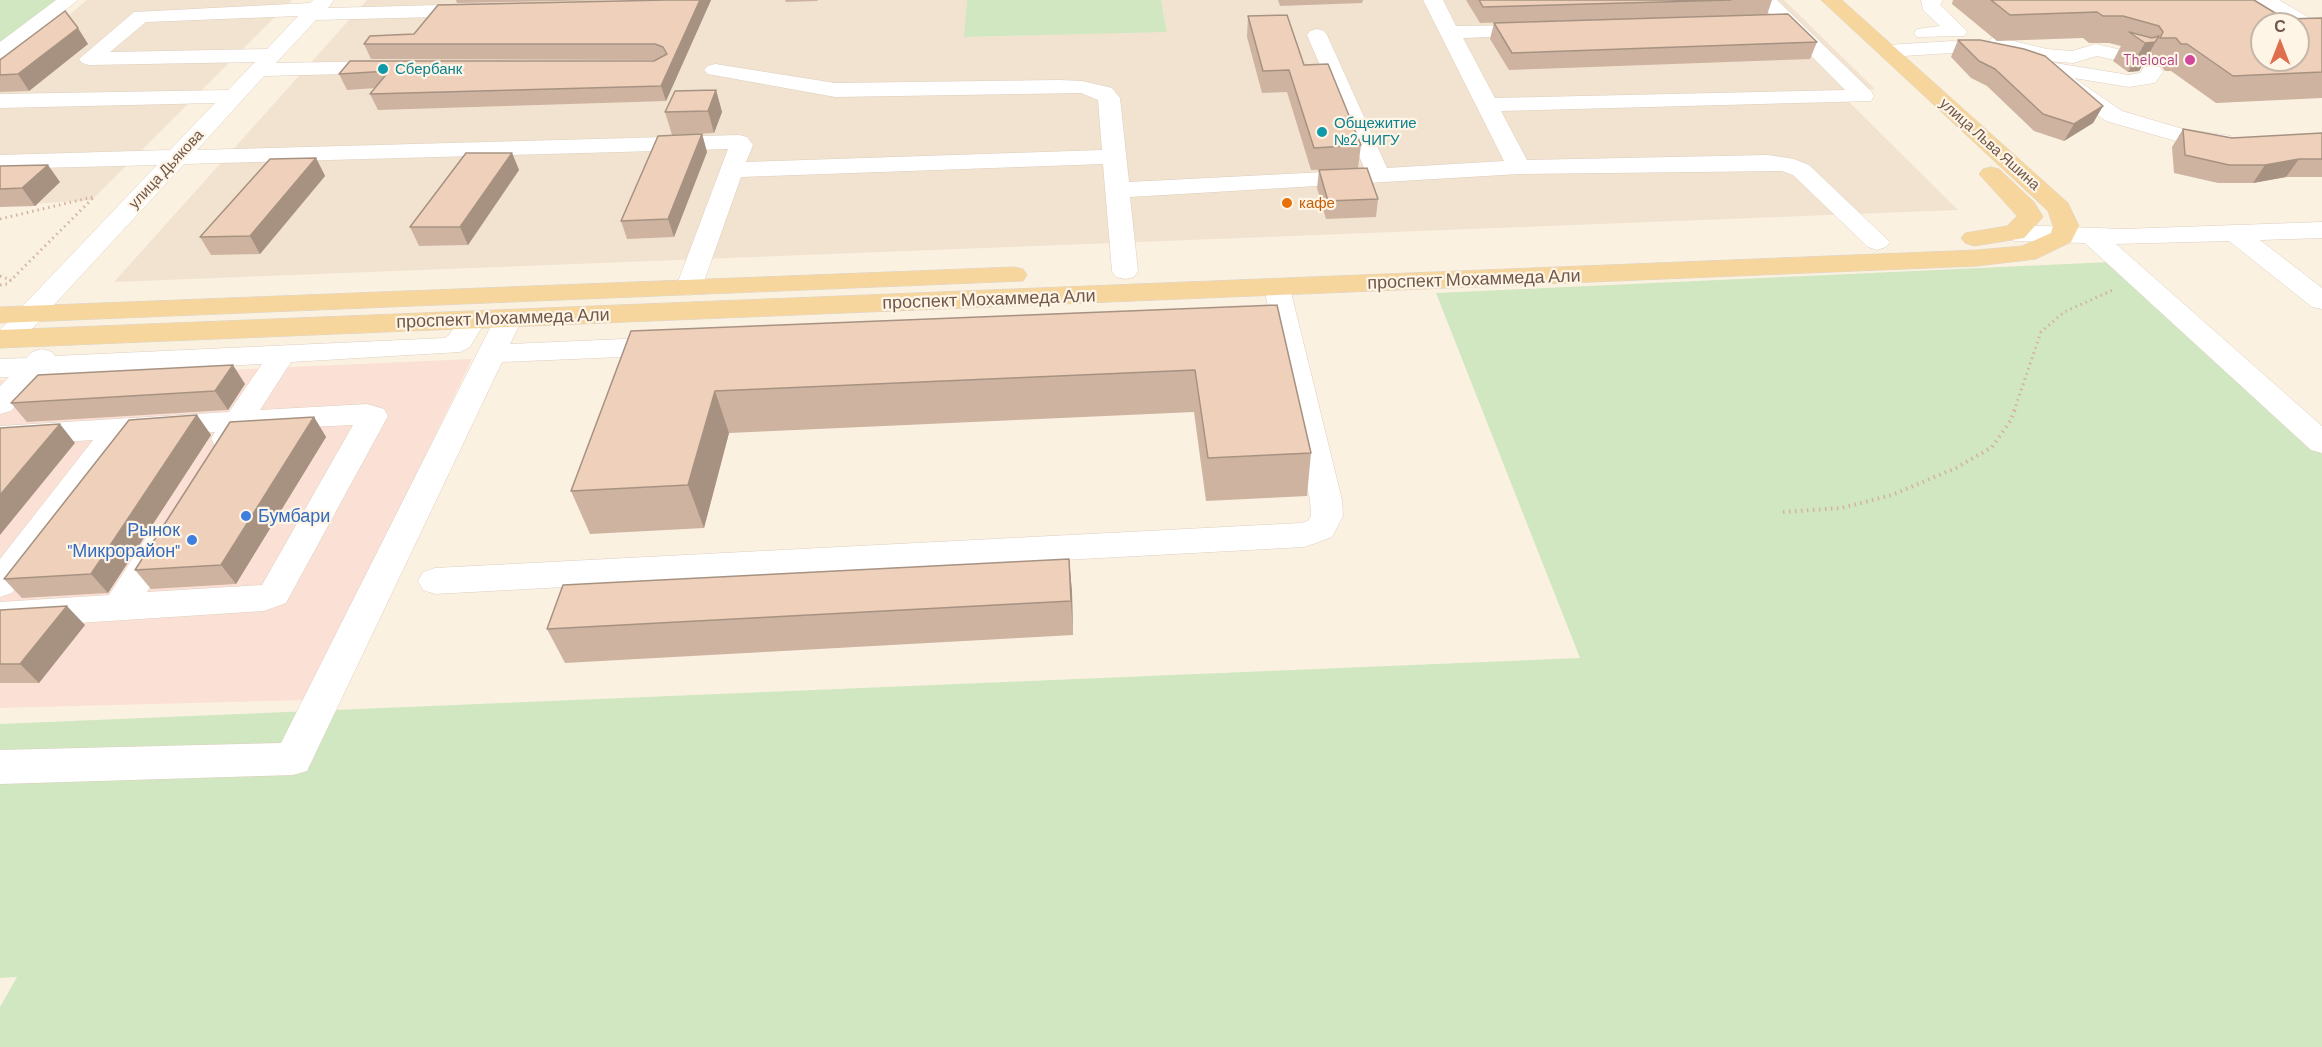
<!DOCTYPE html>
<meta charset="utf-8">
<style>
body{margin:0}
#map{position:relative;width:2322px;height:1047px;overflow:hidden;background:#fbf1e1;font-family:Barlow,sans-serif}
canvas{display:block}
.north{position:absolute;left:2250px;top:12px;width:60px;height:60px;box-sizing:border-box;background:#fef5e7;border:2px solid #c5b6a8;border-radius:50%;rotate:0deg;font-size:16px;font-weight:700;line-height:24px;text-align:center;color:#70584a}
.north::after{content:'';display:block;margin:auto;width:21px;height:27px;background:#df6f4c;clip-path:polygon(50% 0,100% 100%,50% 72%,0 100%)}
</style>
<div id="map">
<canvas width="2322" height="1047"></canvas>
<div class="north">С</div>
</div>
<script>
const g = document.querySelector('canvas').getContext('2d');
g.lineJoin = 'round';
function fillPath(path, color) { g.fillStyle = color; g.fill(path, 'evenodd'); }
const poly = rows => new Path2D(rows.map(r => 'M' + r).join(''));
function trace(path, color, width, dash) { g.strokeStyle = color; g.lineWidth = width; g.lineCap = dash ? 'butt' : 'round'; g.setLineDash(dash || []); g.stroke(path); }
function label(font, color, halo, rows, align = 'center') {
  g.font = font + ' Barlow,sans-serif'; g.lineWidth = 4.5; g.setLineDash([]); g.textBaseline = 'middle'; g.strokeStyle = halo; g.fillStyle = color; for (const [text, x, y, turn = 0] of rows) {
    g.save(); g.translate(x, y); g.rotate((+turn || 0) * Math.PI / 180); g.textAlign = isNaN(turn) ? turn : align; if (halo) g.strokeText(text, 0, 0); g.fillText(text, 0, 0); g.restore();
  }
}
const residential = poly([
 [87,0,292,0,92,200,0,206,0,72],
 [367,0,967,0,965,37,1167,31,1161,0,1784,0,1875,89,1840,93,1958,210,114,282]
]);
const commercial = poly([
 [472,359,308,700,0,708,0,380]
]);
const green = poly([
 [0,0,60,0,0,45],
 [967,0,1161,0,1167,32,964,37],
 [2110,262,2322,454,2322,1047,0,1047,0,1007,17,977,0,978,0,724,1580,658,1436,293]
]);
const pathFar1 = poly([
 [0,219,93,197],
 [0,276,11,280],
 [0,285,7,284,94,197],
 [2014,411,2041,332,2064,312,2113,290]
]);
const path = poly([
 [1783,512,1841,508,1892,495,1956,468,1992,447,2011,420,2015,409]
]);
const minor = poly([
 [56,0,78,0,7,56,0,58,0,42,56,0],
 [313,0,334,0,328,8,477,4,487,10,477,16,316,20,276,63,388,61,395,63,399,67,395,71,388,73,264,76,197,150,739,135,747,137,753,145,746,162,1102,150,1098,100,1081,93,835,97,708,74,704,70,708,66,715,64,835,83,1059,80,1082,81,1112,88,1120,98,1129,182,1365,170,1307,35,1310,31,1317,29,1324,31,1327,35,1387,168,1504,161,1423,0,1443,0,1456,26,1545,25,1548,29,1545,33,1538,35,1463,38,1495,98,1845,90,1756,0,1777,0,1871,91,1874,96,1871,101,1501,111,1527,160,1768,155,1794,159,1809,165,1890,242,1886,247,1877,250,1868,247,1793,175,1782,171,1519,174,1130,197,1138,271,1134,277,1125,279,1116,277,1112,271,1103,164,741,177,702,287,698,293,689,295,680,293,676,287,728,149,184,164,17,345,0,346,0,330,157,165,0,169,0,155,170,150,215,103,0,108,0,94,228,90,255,62,89,65,82,63,79,59,134,12,310,3,313,0],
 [298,16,267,49,110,52,146,22,298,16],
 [1921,0,1943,0,1940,5,1964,28,1967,32,1964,36,1917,37,1914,33,1917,29,1940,26,1923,10,1921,0],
 [2255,0,2279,0,2322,25,2322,40,2315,38,2298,28,2298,24,2291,24,2255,0],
 [1997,37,2047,49,2072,51,2096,44,2143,55,2146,59,2143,63,2136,65,2097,56,2073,63,2047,61,2009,52,2006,56,1999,58,1952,53,1887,57,1880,55,1877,51,1880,47,1887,45,1952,41,1988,45,1990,39,1997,37],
 [2049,62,2129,75,2140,73,2144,67,2152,66,2160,67,2163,72,2155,83,2129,87,2074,78,2122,111,2183,129,2231,136,2235,141,2231,146,2223,148,2183,143,2106,121,2056,86,2053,81,2059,76,2042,72,2038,68,2042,64,2049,62],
 [2322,222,2322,238,2260,240,2322,288,2322,309,2312,307,2229,241,2116,244,2322,426,2322,453,2311,450,2085,243,2015,241,2006,238,2002,233,2006,228,2015,225,2124,229,2322,222],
 [1277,280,1286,282,1290,288,1342,500,1343,516,1332,537,1316,543,1304,547,435,594,423,590,418,581,423,572,435,568,1301,523,1308,521,1311,516,1310,500,1264,288,1268,282,1277,280],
 [509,310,519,312,523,318,510,344,669,337,679,340,683,346,679,352,669,355,502,362,307,771,293,775,0,784,0,750,281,743,495,318,499,312,509,310],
 [472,312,482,314,486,320,470,347,460,352,291,362,260,410,367,404,384,409,388,416,286,603,264,611,0,628,0,602,109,595,151,530,163,526,175,530,180,538,147,592,262,585,353,425,247,430,237,446,226,449,215,446,211,439,215,432,127,438,12,593,0,597,0,559,93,440,0,446,0,426,229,412,262,364,43,375,11,411,0,414,0,386,9,377,0,377,0,359,26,358,32,352,42,349,52,352,55,356,445,338,449,335,462,314,472,312]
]);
const major = poly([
 [1821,0,1842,0,2068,203,2079,226,2071,242,2036,259,1977,266,0,348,0,330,1977,250,2022,246,2051,233,2053,226,2048,211,1821,0],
 [1991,167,1999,169,2034,202,2043,217,2024,238,1974,246,1965,243,1961,238,1965,233,2007,226,2017,216,1979,174,1983,169,1991,167],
 [1014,267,1023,269,1027,275,1023,281,0,323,0,307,1014,267]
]);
const wall = poly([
 [456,0,609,0,457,3],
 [711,0,666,101,378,110,370,94,376,88,347,90,339,74,350,61,654,61,656,60,371,59,364,44,414,34],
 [785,0,818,0,817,1,786,2],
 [1278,0,1363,0,1362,3,1280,6],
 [1466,0,1772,0,1767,15,1817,42,1810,59,1509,70,1490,39,1494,23,1670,18,1480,23],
 [1953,0,2254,0,2285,19,2322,18,2322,98,2216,103,2171,71,2165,71,2160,65,2144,65,2148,58,2147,58,2139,71,2128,72,2113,61,2121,46,2109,43,2089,43,2083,38,1997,41,1952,4],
 [1248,16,1304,65,1361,145,1358,168,1311,170,1287,92,1262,93,1247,37],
 [1958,40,2103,106,2093,123,2064,141,2034,131,1987,86,1971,78,1951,57],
 [88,44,29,91,0,92,0,60],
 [716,90,722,112,714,133,672,135,665,112],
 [2183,129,2232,138,2322,133,2322,177,2286,177,2253,183,2218,183,2174,173,2172,147],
 [702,134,707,152,674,237,627,239,621,221],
 [512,153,519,170,468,245,419,246,410,227],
 [316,158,325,176,260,254,211,255,200,237],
 [0,166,60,182,35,206,0,207],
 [1319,170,1378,199,1376,217,1326,219,1317,188],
 [1277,305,1311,453,1307,496,1206,501,1194,412,729,433,704,528,590,534,571,491,631,331],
 [245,384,228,410,27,422,11,403],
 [197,415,211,435,108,593,22,598,4,579],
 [314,417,326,437,236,584,151,589,135,570],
 [1069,559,1072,592,1073,635,565,663,547,629],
 [0,610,85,625,39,683,0,683]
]);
const shadedWall = poly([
 [700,0,711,0,666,101,661,86],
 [78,28,88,44,29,91,18,74],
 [2159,36,2139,71,2128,72,2145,43],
 [716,90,722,112,714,133,708,111],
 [2103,106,2093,123,2064,141,2074,124],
 [702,134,707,152,674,237,668,219],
 [512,153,519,170,468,245,460,227],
 [316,158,325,176,260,254,250,236],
 [2299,159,2286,177,2253,183,2265,165],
 [48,165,60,182,35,206,22,188],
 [233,365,245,384,228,410,215,391],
 [715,391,729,433,704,528,688,485],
 [197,415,211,435,108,593,91,574],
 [314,417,326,437,236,584,221,565],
 [60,424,75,443,0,535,0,495],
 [1069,559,1072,592,1073,635,1071,601],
 [67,606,85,625,39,683,20,664]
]);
const building = poly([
 [666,0,700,0,661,86,370,94,389,71,339,74,350,61,654,61,667,54,663,47,655,44,364,44,370,36,414,34,438,5,666,0],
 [1479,0,1731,0,1483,7,1479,0],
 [1991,0,2254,0,2285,19,2322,18,2322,72,2233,76,2187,44,2181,44,2176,38,2160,38,2163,32,2159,26,2123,16,2103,16,2097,12,2010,15,1991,0],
 [2262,24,2298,24,2298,60,2262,60,2262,24],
 [65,11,78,28,18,74,0,75,0,60,65,11],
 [1788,14,1817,42,1512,53,1494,23,1788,14],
 [1287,15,1304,65,1328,64,1361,145,1314,148,1289,70,1263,71,1248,16,1287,15],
 [2129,32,2152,38,2159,36,2155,42,2145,43,2129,32],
 [1958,40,1980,40,2024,49,2045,56,2103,106,2074,124,2043,114,1995,69,1979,61,1958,40],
 [716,90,708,111,665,112,675,91,716,90],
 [2183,129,2232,138,2322,133,2322,159,2299,159,2265,165,2229,165,2185,155,2183,129],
 [702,134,668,219,621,221,658,136,702,134],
 [466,153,512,153,460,227,410,227,466,153],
 [316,158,250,236,200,237,270,159,316,158],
 [48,165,22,188,0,189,0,166,48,165],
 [1367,168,1378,199,1328,201,1319,170,1367,168],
 [1277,305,1311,453,1208,458,1195,370,715,391,688,485,571,491,631,331,1277,305],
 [233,365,215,391,11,403,38,375,233,365],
 [197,415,91,574,4,579,129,420,197,415],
 [314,417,221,565,135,570,230,422,314,417],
 [60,424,0,495,0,428,60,424],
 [1069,559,1071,601,547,629,563,585,1069,559],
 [67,606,20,664,0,664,0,610,67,606]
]);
const markers = [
 [2190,60,6,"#d1479c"],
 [383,69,6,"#0f9aa8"],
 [1322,132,6,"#0f9aa8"],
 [1287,203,6,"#e8710a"],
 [246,516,6,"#3f7fe0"],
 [192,540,6,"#3f7fe0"]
];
const farHotelnames = [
 ["Thelocal",2178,60]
];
const farCulturenames = [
 ["Сбербанк",395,69],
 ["Общежитие",1334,123],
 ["№2 ЧИГУ",1334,140]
];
const farStreetnames = [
 ["улица Льва Яшина",1990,144,42],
 ["улица Дьякова",166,169,-47]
];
const farFoodnames = [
 ["кафе",1299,203]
];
const streetNames = [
 ["проспект Мохаммеда Али",1474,279,-2],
 ["проспект Мохаммеда Али",989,299,-2],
 ["проспект Мохаммеда Али",503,318,-2]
];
const shopNames = [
 ["Бумбари",258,516],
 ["Рынок",180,530,"right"],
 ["\"Микрорайон\"",180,551,"right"]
];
fillPath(residential, '#f2e3d0');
fillPath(commercial, '#fbe1d5');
fillPath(green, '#d0e7c1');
trace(minor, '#decebe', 1);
trace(major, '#dad4d0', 1);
trace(pathFar1, '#d3b39e', 3, [1.5, 4]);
trace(path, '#d3b39e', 4, [1.5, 4.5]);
fillPath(minor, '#fff');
fillPath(major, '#f6d69d');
fillPath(wall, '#ceb3a0');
fillPath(shadedWall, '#a79282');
fillPath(building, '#efd0ba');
trace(building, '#a79282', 1.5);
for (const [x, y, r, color] of markers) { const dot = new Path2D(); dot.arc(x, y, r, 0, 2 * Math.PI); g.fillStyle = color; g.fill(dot); trace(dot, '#fef5e7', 2); }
label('15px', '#b23c85', '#fef5e7', farHotelnames, 'right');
label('15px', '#0d838f', '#fef5e7', farCulturenames, 'left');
label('15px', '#70584a', '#fef5e7', farStreetnames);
label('15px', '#c56008', '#fef5e7', farFoodnames, 'left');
label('18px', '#70584a', '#fef5e7', streetNames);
label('18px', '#366cbe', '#fef5e7', shopNames, 'left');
</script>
